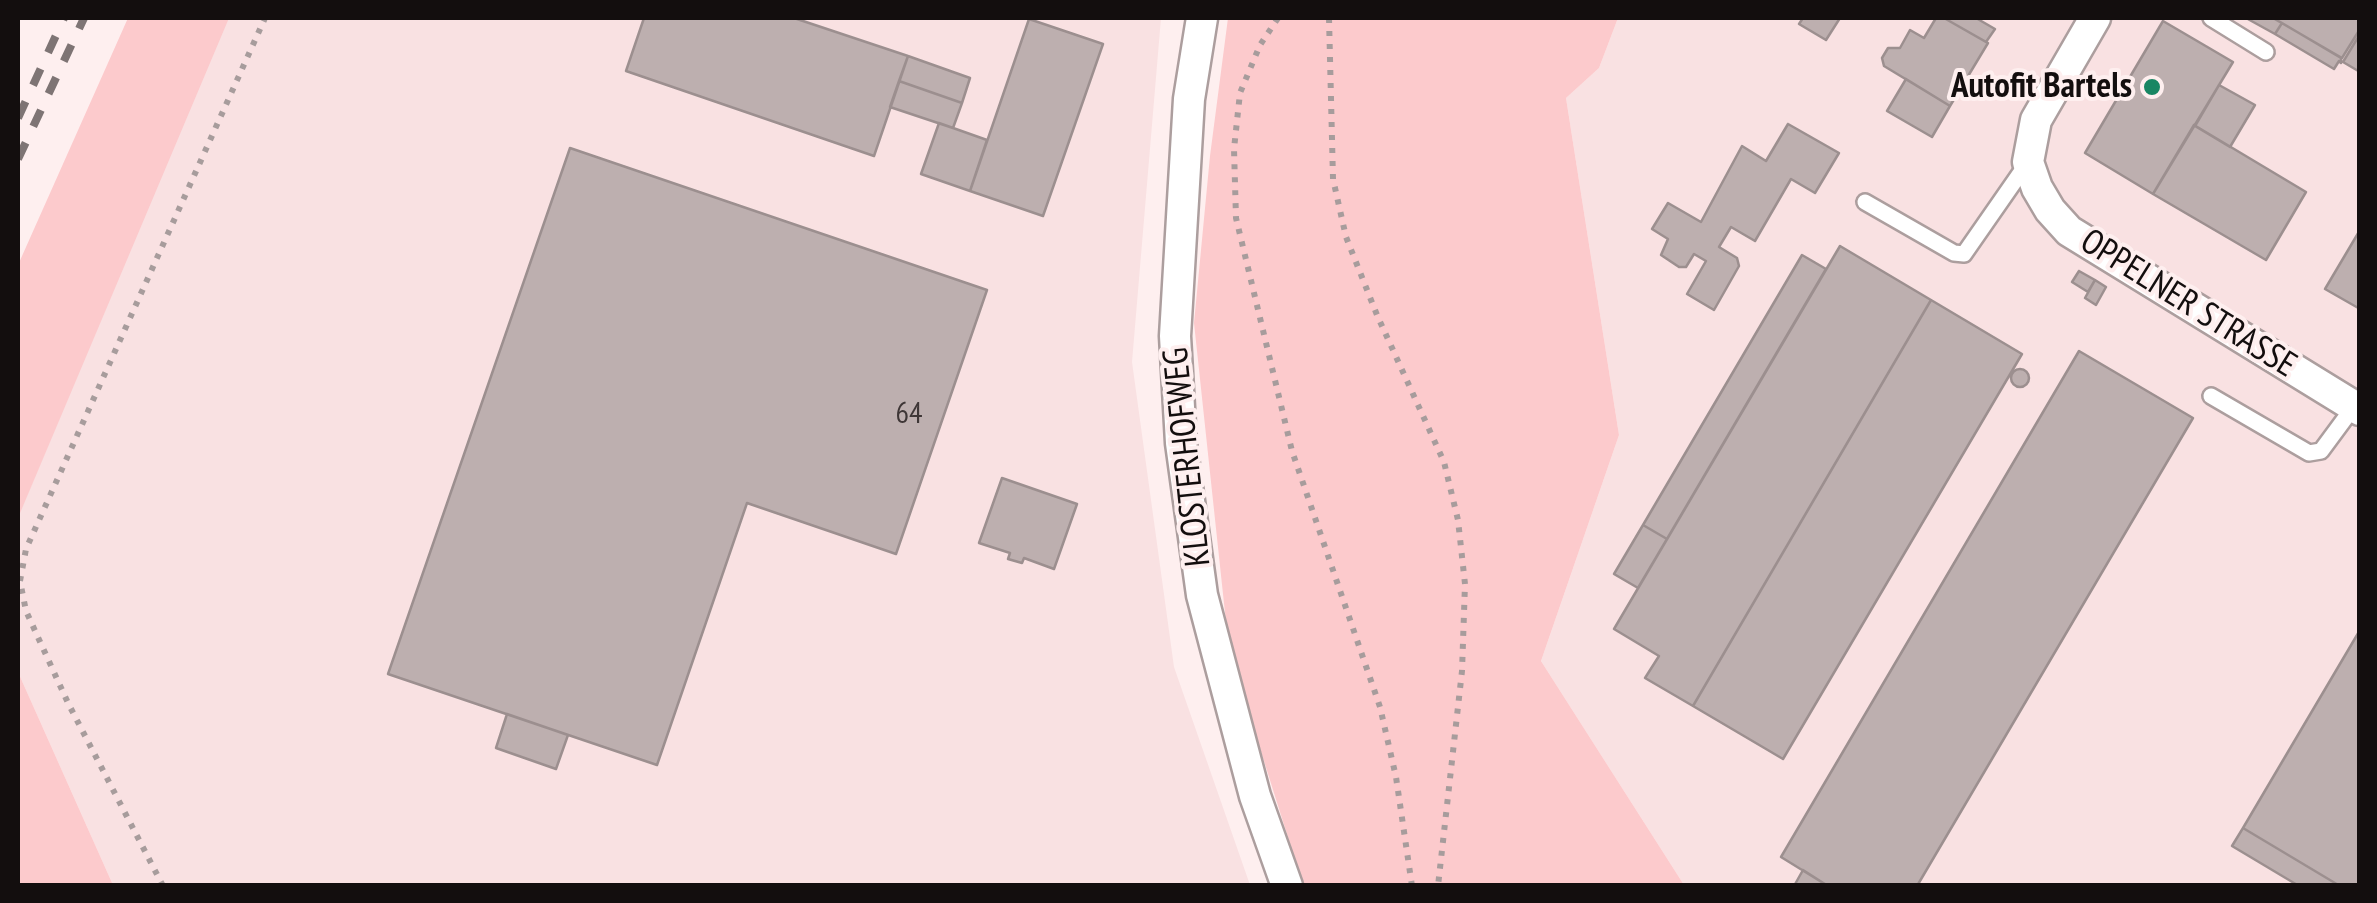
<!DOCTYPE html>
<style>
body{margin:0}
#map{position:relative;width:2377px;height:903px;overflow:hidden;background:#feefef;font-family:"PT Sans Narrow",sans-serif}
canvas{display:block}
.frame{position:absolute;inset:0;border:20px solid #130e0e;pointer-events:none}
</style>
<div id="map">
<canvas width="2377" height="903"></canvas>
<div class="frame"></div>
</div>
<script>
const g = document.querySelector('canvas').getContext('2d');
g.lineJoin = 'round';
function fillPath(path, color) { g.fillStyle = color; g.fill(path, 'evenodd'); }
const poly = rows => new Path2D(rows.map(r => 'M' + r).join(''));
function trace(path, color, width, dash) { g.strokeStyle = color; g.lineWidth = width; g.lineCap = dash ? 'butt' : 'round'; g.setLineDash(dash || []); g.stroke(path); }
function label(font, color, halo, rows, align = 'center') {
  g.font = font + ' "PT Sans Narrow",sans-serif'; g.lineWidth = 8; g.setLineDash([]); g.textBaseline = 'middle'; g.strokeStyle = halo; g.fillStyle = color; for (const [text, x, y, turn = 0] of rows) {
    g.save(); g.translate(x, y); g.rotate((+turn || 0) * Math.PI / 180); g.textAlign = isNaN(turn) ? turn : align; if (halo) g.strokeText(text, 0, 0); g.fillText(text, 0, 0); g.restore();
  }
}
const built = poly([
 [227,18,1161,18,1132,362,1174,667,1250,885,113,885,18,672,18,517],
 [1618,18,2359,18,2359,885,1684,885,1541,661,1619,435,1566,98,1599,68]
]);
const green = poly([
 [128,18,229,18,18,518,18,265],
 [1228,18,1618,18,1599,68,1566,98,1619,435,1541,661,1684,885,1303,885,1229,650,1194,323,1210,156],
 [18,672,113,885,18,885]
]);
const building = poly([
 [644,18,794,18,908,56,874,156,626,71,644,18],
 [1803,18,1840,18,1826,40,1799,24,1803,18],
 [1936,18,1944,18,1988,43,1950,106,1884,66,1882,58,1888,48,1900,48,1910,30,1924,38,1936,18],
 [1944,18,1976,18,1995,29,1986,42,1944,18],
 [2246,18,2273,18,2282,23,2275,34,2246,18],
 [2273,18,2360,18,2360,29,2342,58,2273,18],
 [1029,19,1103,44,1043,216,970,191,1029,19],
 [2163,21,2233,62,2153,194,2085,153,2163,21],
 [2282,23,2341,58,2341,63,2339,61,2334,69,2275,34,2282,23],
 [2360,34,2360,72,2343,62,2360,34],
 [908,56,970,78,962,103,899,81,908,56],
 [1906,79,1950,106,1932,137,1887,111,1906,79],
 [899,81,962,103,953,128,890,107,899,81],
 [2219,85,2255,105,2230,147,2195,126,2219,85],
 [939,123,987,140,970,191,921,174,939,123],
 [1788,124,1839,153,1815,193,1791,179,1755,241,1731,227,1719,247,1737,258,1739,266,1714,310,1687,294,1706,261,1694,254,1686,267,1679,267,1661,255,1668,239,1652,229,1668,203,1701,222,1742,146,1766,161,1788,124],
 [2194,125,2306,192,2266,260,2153,194,2194,125],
 [570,148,987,290,896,554,747,503,657,765,388,674,570,148],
 [2360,230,2360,309,2325,289,2360,230],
 [1840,246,1931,300,1693,706,1645,678,1659,656,1614,629,1840,246],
 [1802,255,1826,269,1667,539,1643,525,1802,255],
 [2079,271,2095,280,2088,292,2072,282,2079,271],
 [2095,280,2106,287,2096,305,2085,298,2095,280],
 [1931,300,2022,354,1783,759,1693,706,1931,300],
 [2079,351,2193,418,1917,886,1828,886,1781,857,2079,351],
 '2011 378a9 9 0 1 1 18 0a9 9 0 1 1-18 0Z',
 [1002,478,1077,504,1054,569,1024,558,1022,563,1008,559,1010,553,979,543,1002,478],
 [1643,525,1667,539,1638,588,1614,574,1643,525],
 [2360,630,2360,886,2340,886,2243,828,2360,630],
 [507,714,568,735,556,769,496,748,507,714],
 [2243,828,2340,886,2299,886,2232,846,2243,828],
 [1803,870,1828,886,1794,886,1803,870]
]);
const path = poly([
 [1278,18,1260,45,1240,93,1234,149,1236,218,1292,451,1380,707,1396,777,1412,886],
 [1329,18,1333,179,1346,237,1377,315,1444,462,1458,520,1465,584,1462,671,1438,886],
 [163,886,68,703,26,611,20,581,26,549,265,18]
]);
const lane = poly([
 [2211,18,2266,52],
 [1865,202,1954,253,1964,254,2028,162],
 [2211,396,2309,453,2321,451,2355,405]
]);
const street = poly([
 [1202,18,1189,99,1175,336,1181,443,1202,595,1255,796,1287,886],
 [2095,18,2036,120,2028,162,2037,188,2050,210,2069,231,2360,410]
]);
const rail = poly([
 [18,118,64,18],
 [18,159,84,18]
]);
const markers = [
 [2152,87,10,"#198663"]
];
const numberNames = [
 ["64",909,414]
];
const poiNames = [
 ["Autofit Bartels",2132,87]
];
const streetNames = [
 ["OPPELNER STRASSE",2188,304,32],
 ["KLOSTERHOFWEG",1188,457,-96]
];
fillPath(built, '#f9e1e2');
fillPath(green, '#fccacc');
fillPath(building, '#bdafaf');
trace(building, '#9c8f8f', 2.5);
trace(lane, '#ac9e9e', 20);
trace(street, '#ac9e9e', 35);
trace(path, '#a79c9c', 6, [5, 8]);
trace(lane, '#fff', 15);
trace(street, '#fff', 30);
trace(rail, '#7e7474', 8, [18, 18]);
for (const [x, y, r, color] of markers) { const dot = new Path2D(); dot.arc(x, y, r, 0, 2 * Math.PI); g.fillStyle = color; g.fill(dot); trace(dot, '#feefef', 4); }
label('30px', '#3e3636', null, numberNames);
label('bold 35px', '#130e0e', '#feefef', poiNames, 'right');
label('35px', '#130e0e', '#feefef', streetNames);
</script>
